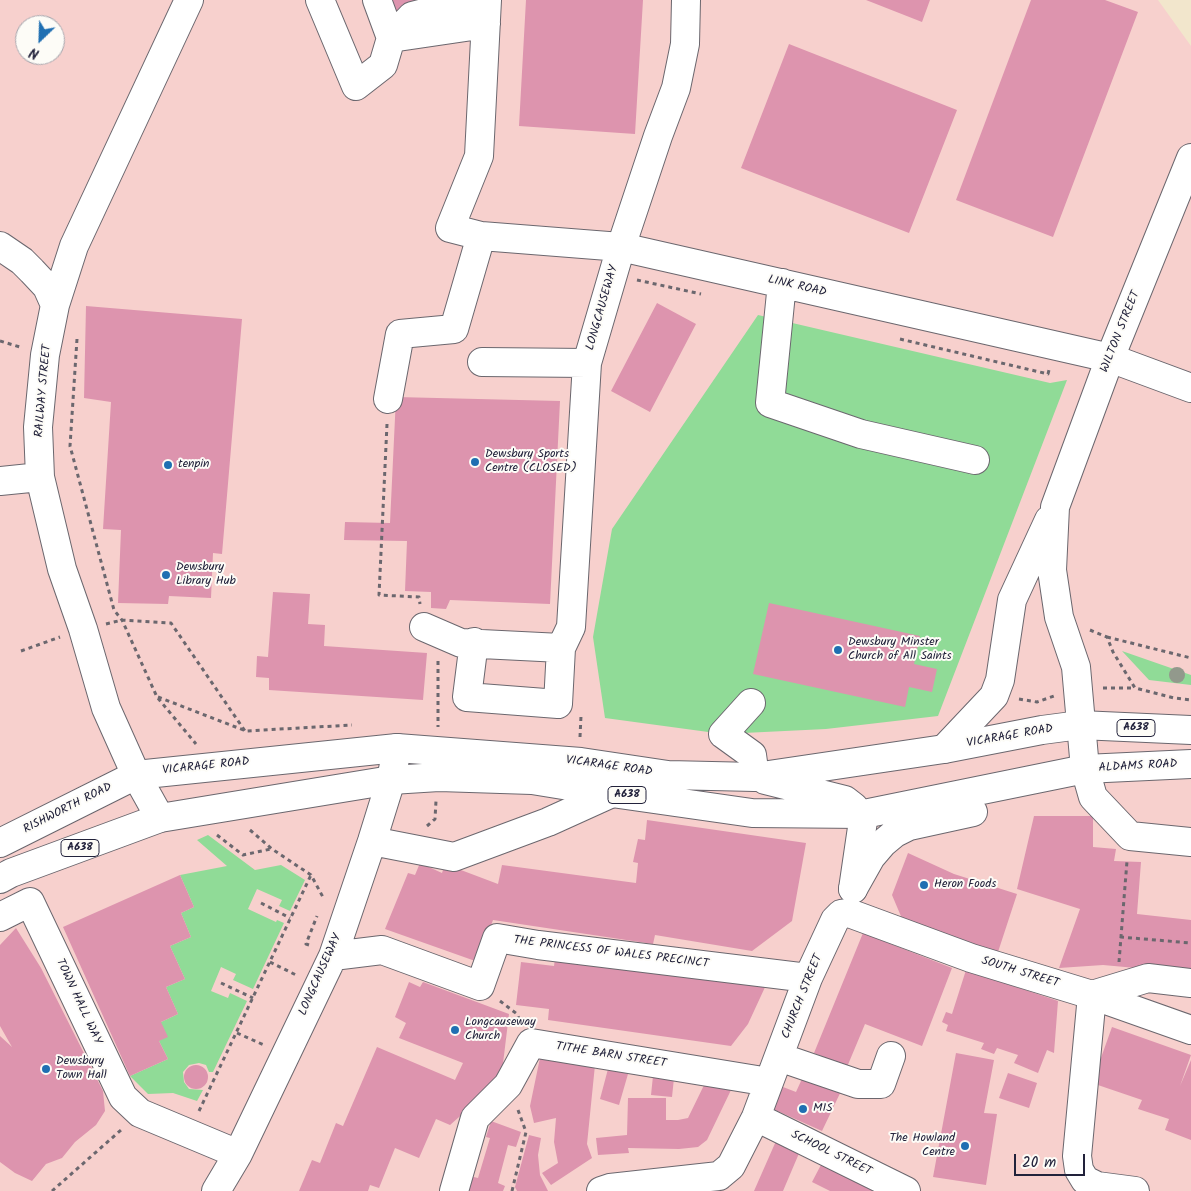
<!DOCTYPE html>
<style>
body{margin:0}
#map{position:relative;width:1191px;height:1191px;overflow:hidden;background:#f2e6cc;font-family:Kalam,sans-serif}
canvas{display:block}
.north{position:absolute;left:15px;top:15px;width:50px;height:50px;box-sizing:border-box;background:#fdfcf7;border:1px solid #a5a5ac;border-radius:50%;rotate:204deg;font-size:14px;font-weight:700;line-height:20px;text-align:center;color:#22223b}
.north::after{content:'';display:block;margin:auto;width:18px;height:22px;background:#1f6fb2;clip-path:polygon(50% 0,100% 100%,50% 72%,0 100%)}
.scale{position:absolute;left:1014px;top:1154px;width:71px;height:22px;box-sizing:border-box;border:2px solid #22223b;border-top:0;padding-left:6px;font-size:15px;line-height:18px;white-space:nowrap;color:#22223b;-webkit-text-stroke:4px #fdfcf7;paint-order:stroke}
</style>
<div id="map">
<canvas width="1191" height="1191"></canvas>
<div class="north">N</div>
<div class="scale">20 m</div>
</div>
<script>
const g = document.querySelector('canvas').getContext('2d');
g.lineJoin = 'round';
function fillPath(path, color) { g.fillStyle = color; g.fill(path, 'evenodd'); }
const poly = rows => new Path2D(rows.map(r => 'M' + r).join(''));
function trace(path, color, width, dash) { g.strokeStyle = color; g.lineWidth = width; g.lineCap = dash ? 'butt' : 'round'; g.setLineDash(dash || []); g.stroke(path); }
function label(font, color, halo, rows, align = 'center') {
  g.font = font + ' Kalam,sans-serif'; g.lineWidth = 4; g.setLineDash([]); g.textBaseline = 'middle'; g.strokeStyle = halo; g.fillStyle = color; for (const [text, x, y, turn = 0] of rows) {
    g.save(); g.translate(x, y); g.rotate((+turn || 0) * Math.PI / 180); g.textAlign = isNaN(turn) ? turn : align; if (halo) g.strokeText(text, 0, 0); g.fillText(text, 0, 0); g.restore();
  }
}
const built = poly([
 [0,0,1158,0,1191,46,1191,1191,0,1191],
 [25,25,55,25,55,55,25,55]
]);
const green = poly([
 [758,315,1050,383,1067,380,938,716,826,729,723,734,605,718,593,637,612,529],
 [1122,651,1191,675,1191,685,1149,680],
 [208,835,255,870,281,865,305,880,290,911,279,906,282,900,257,889,248,909,276,922,277,920,284,923,253,989,233,980,236,974,221,967,211,991,228,998,230,993,247,1001,213,1072,209,1072,206,1065,199,1063,189,1065,183,1072,184,1082,189,1089,203,1090,197,1101,173,1093,148,1094,130,1076,168,1059,159,1041,161,1022,178,1014,166,987,185,979,170,946,191,937,181,913,194,907,180,875,227,866,197,840]
]);
const building = poly([
 [392,0,449,0,395,11],
 [526,0,643,0,635,134,519,126],
 [866,0,930,0,922,22],
 [1031,0,1105,0,1138,12,1053,237,956,200],
 [789,44,957,110,909,233,741,168],
 [657,303,696,324,650,412,611,391],
 [86,306,242,319,222,554,213,553,211,598,169,596,168,604,118,603,121,530,103,529,111,402,84,398],
 [396,397,560,401,550,604,450,600,446,609,431,608,431,592,405,591,407,541,344,540,345,522,390,523],
 [273,592,310,594,308,624,325,625,324,646,427,653,423,700,269,690,269,678,256,677,257,656,268,657],
 [769,603,920,636,914,664,937,669,932,692,909,687,905,707,753,674],
 [1034,816,1093,816,1093,847,1116,849,1114,861,1141,862,1137,914,1191,920,1191,973,1103,965,1059,968,1080,909,1017,889],
 [647,820,806,843,792,921,752,951,655,935,653,944,493,920,478,962,385,929,408,873,415,875,420,863,442,873,445,864,498,884,502,865,636,883,638,863,633,862,638,839,645,840],
 [908,853,954,874,1017,894,998,952,903,921,892,895],
 [180,875,194,907,181,913,191,937,170,946,185,979,166,987,178,1014,161,1022,168,1037,159,1041,168,1059,130,1076,63,927],
 [16,928,41,968,103,1091,105,1111,96,1125,75,1142,62,1158,46,1164,32,1181,15,1173,0,1162,0,1036,12,1047,0,1026,0,945],
 [863,933,952,968,922,1046,865,1024,847,1067,814,1053],
 [556,951,766,985,748,1024,731,1046,548,1020,549,1009,516,1005,521,962,554,966],
 [966,970,1058,1001,1054,1053,1047,1050,1038,1073,1014,1063,1018,1055,997,1048,994,1054,981,1049,984,1043,946,1031,948,1025,942,1022,946,1012,952,1014],
 [409,982,420,987,423,982,509,1014,501,1080,450,1125,436,1119,419,1158,395,1148,379,1188,370,1185,368,1191,299,1191,312,1160,320,1163,336,1123,343,1126,377,1047,455,1080,463,1063,399,1038,406,1023,395,1017],
 [1112,1027,1191,1055,1180,1086,1191,1060,1191,1140,1165,1130,1169,1119,1138,1109,1142,1100,1092,1083],
 [541,1053,595,1065,587,1144,592,1158,551,1185,542,1173,558,1163,554,1142,556,1118,534,1123,530,1106],
 [956,1053,994,1060,984,1113,997,1114,986,1185,933,1177],
 '184 1077a12 12 0 1 1 24 0a12 12 0 1 1-24 0Z',
 [608,1069,628,1074,619,1105,600,1099],
 [806,1070,843,1087,822,1131,773,1109,783,1087,796,1092],
 [1008,1073,1037,1083,1029,1108,999,1098],
 [653,1076,674,1078,672,1097,651,1095],
 [707,1079,731,1090,707,1140,698,1147,679,1149,628,1148,629,1153,598,1155,596,1138,627,1135,628,1098,666,1098,666,1120,678,1120,688,1118],
 [491,1121,521,1132,516,1147,508,1145,498,1183,505,1186,503,1191,461,1191,465,1175,478,1178,490,1138,486,1137],
 [529,1135,541,1138,538,1155,540,1175,548,1191,517,1191,515,1187],
 [776,1141,800,1151,783,1191,754,1191],
 [823,1161,881,1191,830,1191,812,1182]
]);
const path = poly([
 [637,280,701,294],
 [77,339,70,446,114,610,122,620,157,697,196,744],
 [900,339,1048,374,1049,370],
 [0,341,20,347],
 [387,424,379,595,419,597,420,604],
 [106,624,122,620,171,623,245,731],
 [1090,630,1107,637,1113,652,1135,688,1174,698,1191,700],
 [1107,637,1191,658],
 [21,651,60,637],
 [438,661,438,727],
 [1103,688,1135,688],
 [158,697,246,731,352,725],
 [1019,699,1037,702,1054,696],
 [580,737,581,716],
 [427,826,435,819,436,801],
 [250,830,272,849,311,875,324,899],
 [217,835,243,855,271,849],
 [261,903,290,918],
 [1120,937,1191,943],
 [309,945,306,944,317,916],
 [270,962,296,975],
 [1119,962,1127,861],
 [221,983,253,998],
 [500,1001,517,1014,520,1021],
 [237,1033,264,1045],
 [199,1111,311,875],
 [52,1191,121,1130],
 [512,1191,526,1132,518,1110]
]);
const minor = poly([
 [320,0,356,86,383,65,391,38,412,16,432,11],
 [377,0,391,38],
 [487,0,479,156,450,228,481,236,621,247,1110,358,1191,388],
 [450,7,473,0],
 [391,38,486,24],
 [0,246,22,261,32,271,47,287,55,305],
 [782,283,770,403,861,434,975,460],
 [482,362,587,363],
 [388,399,400,334,454,329,481,236],
 [0,481,40,477],
 [424,627,461,643,561,648,571,627,587,363,621,247,658,136,676,88,685,44,686,0],
 [474,642,467,697,558,704,561,648],
 [751,703,723,734,752,755,755,777],
 [1085,769,1093,797,1130,836,1191,842],
 [160,818,136,775,106,708,83,629,62,569,40,477,38,427,45,355,55,305,74,246,189,0],
 [372,841,454,857,548,822,612,793],
 [853,889,864,814],
 [0,917,30,902,123,1097,140,1113,238,1154],
 [333,956,382,950,480,986,497,938,538,945,808,978],
 [1092,995,1077,1156,1079,1170,1085,1180,1097,1186,1135,1191],
 [1092,995,1148,978,1191,983],
 [779,1057,858,1084,881,1084,891,1056],
 [756,1117,906,1191],
 [719,1176,731,1166,756,1117,808,978,835,920,841,914,849,913,971,958,1092,995,1191,1030],
 [216,1191,238,1154,333,956,372,841,391,780,397,748],
 [454,1191,475,1118,508,1085,531,1043,769,1082],
 [601,1191,610,1188,719,1176]
]);
const major = poly([
 [944,749,994,696,1000,680,1012,600,1049,520],
 [1085,769,1076,667,1059,617,1052,570,1055,507,1110,358,1191,158]
]);
const highway = poly([
 [765,780,845,800,854,807],
 [0,843,136,775,397,748,581,762,668,775,755,777,944,749,1042,730,1080,725,1191,730],
 [0,879,11,873,160,818,391,780,439,777,532,780,612,793,752,813,864,814,1085,769,1191,764],
 [853,889,871,857,883,843,895,833,909,826,973,812]
]);
const trees = [
 [1177,675]
];
const markers = [
 [475,462,5,"#1f6fb2"],
 [168,465,5,"#1f6fb2"],
 [166,575,5,"#1f6fb2"],
 [838,650,5,"#1f6fb2"],
 [924,885,5,"#1f6fb2"],
 [455,1030,5,"#1f6fb2"],
 [46,1069,5,"#1f6fb2"],
 [803,1109,5,"#1f6fb2"],
 [965,1146,5,"#1f6fb2"]
];
const shields = [
 [1136,728,38],
 [627,795,38],
 [80,848,38]
];
const shieldNames = [
 ["A638",1136,728],
 ["A638",627,795],
 ["A638",80,848]
];
const streetNames = [
 ["LINK ROAD",797,287,13],
 ["LONGCAUSEWAY",603,308,-74],
 ["WILTON STREET",1121,332,-68],
 ["RAILWAY STREET",44,391,-85],
 ["VICARAGE ROAD",1010,737,-10],
 ["VICARAGE ROAD",206,767,-6],
 ["VICARAGE ROAD",609,767,8],
 ["ALDAMS ROAD",1138,767,-3],
 ["RISHWORTH ROAD",68,809,-27],
 ["THE PRINCESS OF WALES PRECINCT",611,953,7],
 ["SOUTH STREET",1020,973,17],
 ["LONGCAUSEWAY",321,975,-66],
 ["CHURCH STREET",803,997,-68],
 ["TOWN HALL WAY",78,1002,65],
 ["TITHE BARN STREET",611,1056,9],
 ["SCHOOL STREET",831,1154,26]
];
const poiNames = [
 ["Dewsbury Sports",485,455],
 ["Centre (CLOSED)",485,469],
 ["tenpin",178,465],
 ["Dewsbury",176,568],
 ["Library Hub",176,582],
 ["Dewsbury Minster",848,643],
 ["Church of All Saints",848,657],
 ["Heron Foods",934,885],
 ["Longcauseway",465,1023],
 ["Church",465,1037],
 ["Dewsbury",56,1062],
 ["Town Hall",56,1076],
 ["MIS",813,1109],
 ["The Howland",955,1139,"right"],
 ["Centre",955,1153,"right"]
];
fillPath(built, '#f7d0cd');
fillPath(green, '#90db97');
fillPath(building, '#dd94ae');
trace(minor, '#6b676e', 30);
trace(major, '#6b676e', 30);
trace(highway, '#6b676e', 30);
trace(path, '#6b676e', 3, [4, 4]);
trace(minor, '#fff', 28);
trace(major, '#fff', 28);
trace(highway, '#fff', 28);
g.fillStyle = '#92998c';
for (const [x, y] of trees) { g.beginPath(); g.arc(x, y, 8, 0, 2 * Math.PI); g.fill(); }
for (const [x, y, r, color] of markers) { const dot = new Path2D(); dot.arc(x, y, r, 0, 2 * Math.PI); g.fillStyle = color; g.fill(dot); trace(dot, '#fdfcf7', 2); }
for (const [x, y, w] of shields) { const box = new Path2D(); box.roundRect(x - w / 2, y - 8.5, w, 17, 4); g.fillStyle = '#fdfcf7'; g.fill(box); trace(box, '#22223b', 1); }
label('bold 11px', '#22223b', null, shieldNames);
label('12px', '#22223b', '#fdfcf7', streetNames);
label('12px', '#22223b', '#fdfcf7', poiNames, 'left');
</script>
